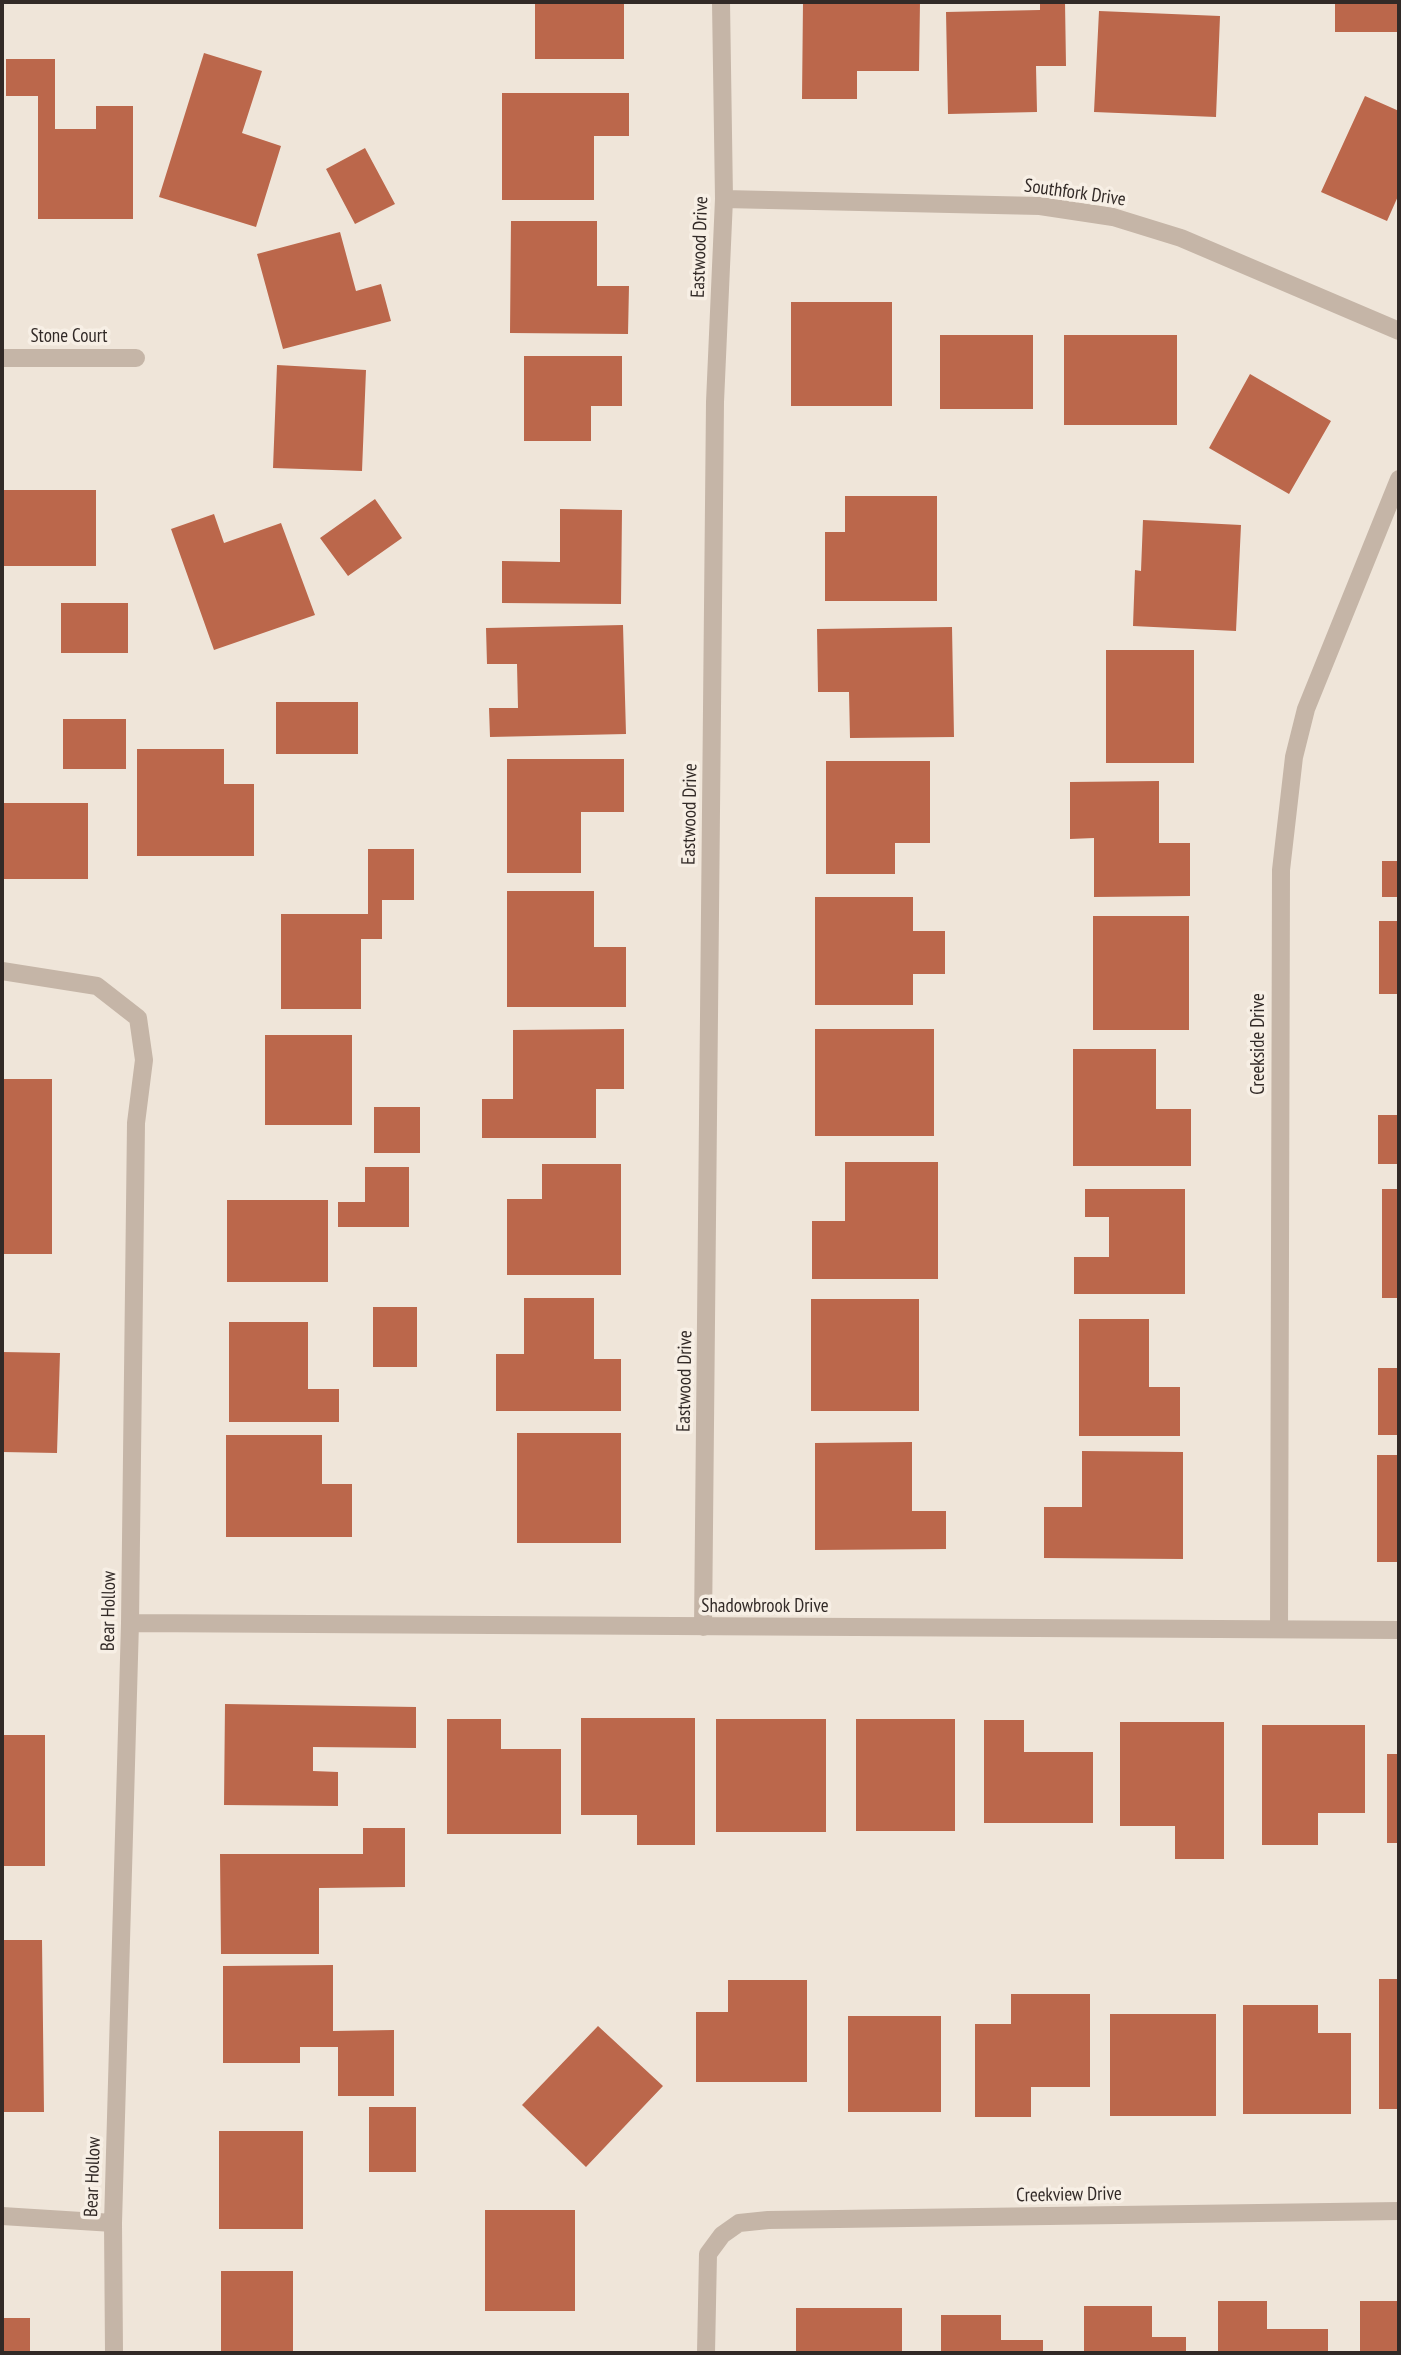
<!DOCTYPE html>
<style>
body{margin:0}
#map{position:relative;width:1401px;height:2355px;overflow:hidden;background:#efe5d9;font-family:"PT Sans Narrow",sans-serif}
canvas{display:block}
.frame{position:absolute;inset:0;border:4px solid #322a27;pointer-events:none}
</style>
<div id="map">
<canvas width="1401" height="2355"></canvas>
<div class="frame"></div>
</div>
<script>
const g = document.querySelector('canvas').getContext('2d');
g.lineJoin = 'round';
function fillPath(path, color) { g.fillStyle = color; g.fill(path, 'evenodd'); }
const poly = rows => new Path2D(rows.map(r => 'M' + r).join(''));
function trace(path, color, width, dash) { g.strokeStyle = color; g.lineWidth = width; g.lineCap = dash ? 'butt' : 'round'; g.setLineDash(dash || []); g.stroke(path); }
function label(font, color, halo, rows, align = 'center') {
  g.font = font + ' "PT Sans Narrow",sans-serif'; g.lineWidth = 7; g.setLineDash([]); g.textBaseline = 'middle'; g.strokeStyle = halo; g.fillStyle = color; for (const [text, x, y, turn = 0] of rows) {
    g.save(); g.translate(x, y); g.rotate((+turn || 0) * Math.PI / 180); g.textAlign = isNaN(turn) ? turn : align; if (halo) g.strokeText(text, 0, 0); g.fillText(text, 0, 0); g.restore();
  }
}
const building = poly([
 [535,2,624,2,624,59,535,59],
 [803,2,920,2,919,71,857,71,857,99,802,99],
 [1040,2,1065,2,1066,66,1036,66,1037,112,948,114,946,12,1040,10],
 [1335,2,1399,2,1399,32,1335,32],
 [1099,11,1220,16,1216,117,1094,112],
 [204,53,262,71,242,133,281,146,256,227,159,197],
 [6,59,55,59,55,129,96,129,96,106,133,106,133,219,38,219,38,96,6,96],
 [502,93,629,93,629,136,594,136,594,200,502,200],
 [1365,96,1399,111,1399,194,1387,221,1321,192],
 [365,148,395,204,355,224,326,169],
 [511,221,597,221,597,286,629,286,628,334,510,333],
 [340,232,356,291,381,284,391,321,283,349,257,254],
 [791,302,892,302,892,406,791,406],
 [940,335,1033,335,1033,409,940,409],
 [1064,335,1177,335,1177,425,1064,425],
 [524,356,622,356,622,406,591,406,591,441,524,441],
 [277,365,366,370,362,471,273,468],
 [1250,374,1331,421,1289,494,1209,448],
 [2,490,96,490,96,566,2,566],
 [845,496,937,496,937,601,825,601,825,532,845,532],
 [375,499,402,538,348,576,320,538],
 [560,509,622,510,621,604,502,603,502,561,560,562],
 [214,514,224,543,281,523,315,615,214,650,171,529],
 [1143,520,1241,525,1236,631,1133,626,1135,570,1141,571],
 [61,603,128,603,128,653,61,653],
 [623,625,626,734,490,737,489,708,518,708,517,664,487,664,486,628],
 [952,627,954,737,850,738,849,692,818,692,817,629],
 [1106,650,1194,650,1194,763,1106,763],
 [276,702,358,702,358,754,276,754],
 [63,719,126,719,126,769,63,769],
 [137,749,224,749,224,784,254,784,254,856,137,856],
 [507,759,624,759,624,812,581,812,581,873,507,873],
 [826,761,930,761,930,843,895,843,895,874,826,874],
 [1159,781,1159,843,1190,843,1190,896,1094,897,1094,838,1070,839,1070,782],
 [2,803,88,803,88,879,2,879],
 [368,849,414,849,414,900,382,900,382,939,361,939,361,1009,281,1009,281,914,368,914],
 [1382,861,1399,861,1399,897,1382,897],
 [507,891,594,891,594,947,626,947,626,1007,507,1007],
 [815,897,913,897,913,931,945,931,945,974,913,974,913,1005,815,1005],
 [1093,916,1189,916,1189,1030,1093,1030],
 [1379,921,1399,921,1399,994,1379,994],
 [624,1029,624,1089,596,1089,596,1138,482,1138,482,1099,513,1099,513,1030],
 [815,1029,934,1029,934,1136,815,1136],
 [265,1035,352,1035,352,1125,265,1125],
 [1073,1049,1156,1049,1156,1109,1191,1109,1191,1166,1073,1166],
 [2,1079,52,1079,52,1254,2,1254],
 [374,1107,420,1107,420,1153,374,1153],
 [1378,1115,1399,1115,1399,1164,1378,1164],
 [845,1162,938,1162,938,1279,812,1279,812,1221,845,1221],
 [542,1164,621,1164,621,1275,507,1275,507,1199,542,1199],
 [365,1167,409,1167,409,1227,338,1227,338,1202,365,1202],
 [1085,1189,1185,1189,1185,1294,1074,1294,1074,1257,1109,1257,1109,1217,1085,1217],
 [1382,1189,1399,1189,1399,1298,1382,1298],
 [227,1200,328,1200,328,1282,227,1282],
 [524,1298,594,1298,594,1359,621,1359,621,1411,496,1411,496,1354,524,1354],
 [811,1299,919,1299,919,1411,811,1411],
 [373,1307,417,1307,417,1367,373,1367],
 [1079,1319,1149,1319,1149,1387,1180,1387,1180,1436,1079,1436],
 [229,1322,308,1322,308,1389,339,1389,339,1422,229,1422],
 [2,1352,60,1353,57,1453,2,1452],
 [1378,1368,1399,1368,1399,1435,1378,1435],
 [517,1433,621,1433,621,1543,517,1543],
 [226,1435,322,1435,322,1484,352,1484,352,1537,226,1537],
 [912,1442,912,1511,946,1511,946,1549,815,1550,815,1443],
 [1082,1451,1183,1452,1183,1559,1044,1558,1044,1507,1082,1507],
 [1377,1455,1399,1455,1399,1562,1377,1562],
 [225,1704,416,1707,416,1748,313,1747,313,1771,338,1772,338,1806,224,1805],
 [581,1718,695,1718,695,1845,637,1845,637,1815,581,1815],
 [447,1719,501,1719,501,1749,561,1749,561,1834,447,1834],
 [716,1719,826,1719,826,1832,716,1832],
 [856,1719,955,1719,955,1831,856,1831],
 [984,1720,1024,1720,1024,1752,1093,1752,1093,1823,984,1823],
 [1120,1722,1224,1722,1224,1859,1175,1859,1175,1826,1120,1826],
 [1262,1725,1365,1725,1365,1813,1318,1813,1318,1845,1262,1845],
 [2,1735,45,1735,45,1866,2,1866],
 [1387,1754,1399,1754,1399,1843,1387,1843],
 [363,1828,405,1828,405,1887,319,1888,319,1954,221,1954,220,1854,363,1854],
 [2,1940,42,1940,44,2112,2,2112],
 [333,1965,333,2031,394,2030,394,2096,338,2096,338,2047,300,2047,300,2063,223,2063,223,1966],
 [1379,1979,1399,1979,1399,2109,1379,2109],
 [728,1980,807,1980,807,2082,696,2082,696,2012,728,2012],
 [1011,1994,1090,1994,1090,2087,1031,2087,1031,2117,975,2117,975,2024,1011,2024],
 [1243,2005,1318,2005,1318,2033,1351,2033,1351,2114,1243,2114],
 [1110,2014,1216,2014,1216,2116,1110,2116],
 [848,2016,941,2016,941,2112,848,2112],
 [598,2026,663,2086,586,2167,522,2105],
 [369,2107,416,2107,416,2172,369,2172],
 [219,2131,303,2131,303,2229,219,2229],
 [485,2210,575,2210,575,2311,485,2311],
 [221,2271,293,2271,293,2353,221,2353],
 [1218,2301,1267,2301,1267,2329,1328,2329,1328,2353,1218,2353],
 [1360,2301,1399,2301,1399,2353,1360,2353],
 [1084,2306,1152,2306,1152,2337,1186,2337,1186,2353,1084,2353],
 [796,2308,902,2308,902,2353,796,2353],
 [941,2315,1001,2315,1001,2340,1043,2340,1043,2353,941,2353],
 [2,2318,30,2318,30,2353,2,2353]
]);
const minor = poly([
 [724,199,1040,206,1113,217,1181,238,1399,331],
 [2,358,136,358],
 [2,971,97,986,138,1018,144,1060,136,1123,130,1623,113,2223,114,2353],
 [130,1623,1399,1630],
 [703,1627,715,402,724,199,721,2],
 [1279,1629,1281,870,1294,757,1306,709,1399,479],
 [2,2216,113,2223],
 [706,2353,708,2254,722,2235,739,2223,768,2220,1399,2211]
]);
const streetNames = [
 ["Southfork Drive",1075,193,8],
 ["Eastwood Drive",700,247,-88],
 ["Stone Court",69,337],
 ["Eastwood Drive",690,814,-89],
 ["Creekside Drive",1259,1044,-90],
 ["Eastwood Drive",685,1381,-89],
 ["Shadowbrook Drive",765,1607],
 ["Bear Hollow",109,1611,-89],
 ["Bear Hollow",93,2177,-88],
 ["Creekview Drive",1069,2195,-1]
];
fillPath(building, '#bb674b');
trace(minor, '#c5b5a7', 18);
label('19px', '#322a27', '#f7efe5', streetNames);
</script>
